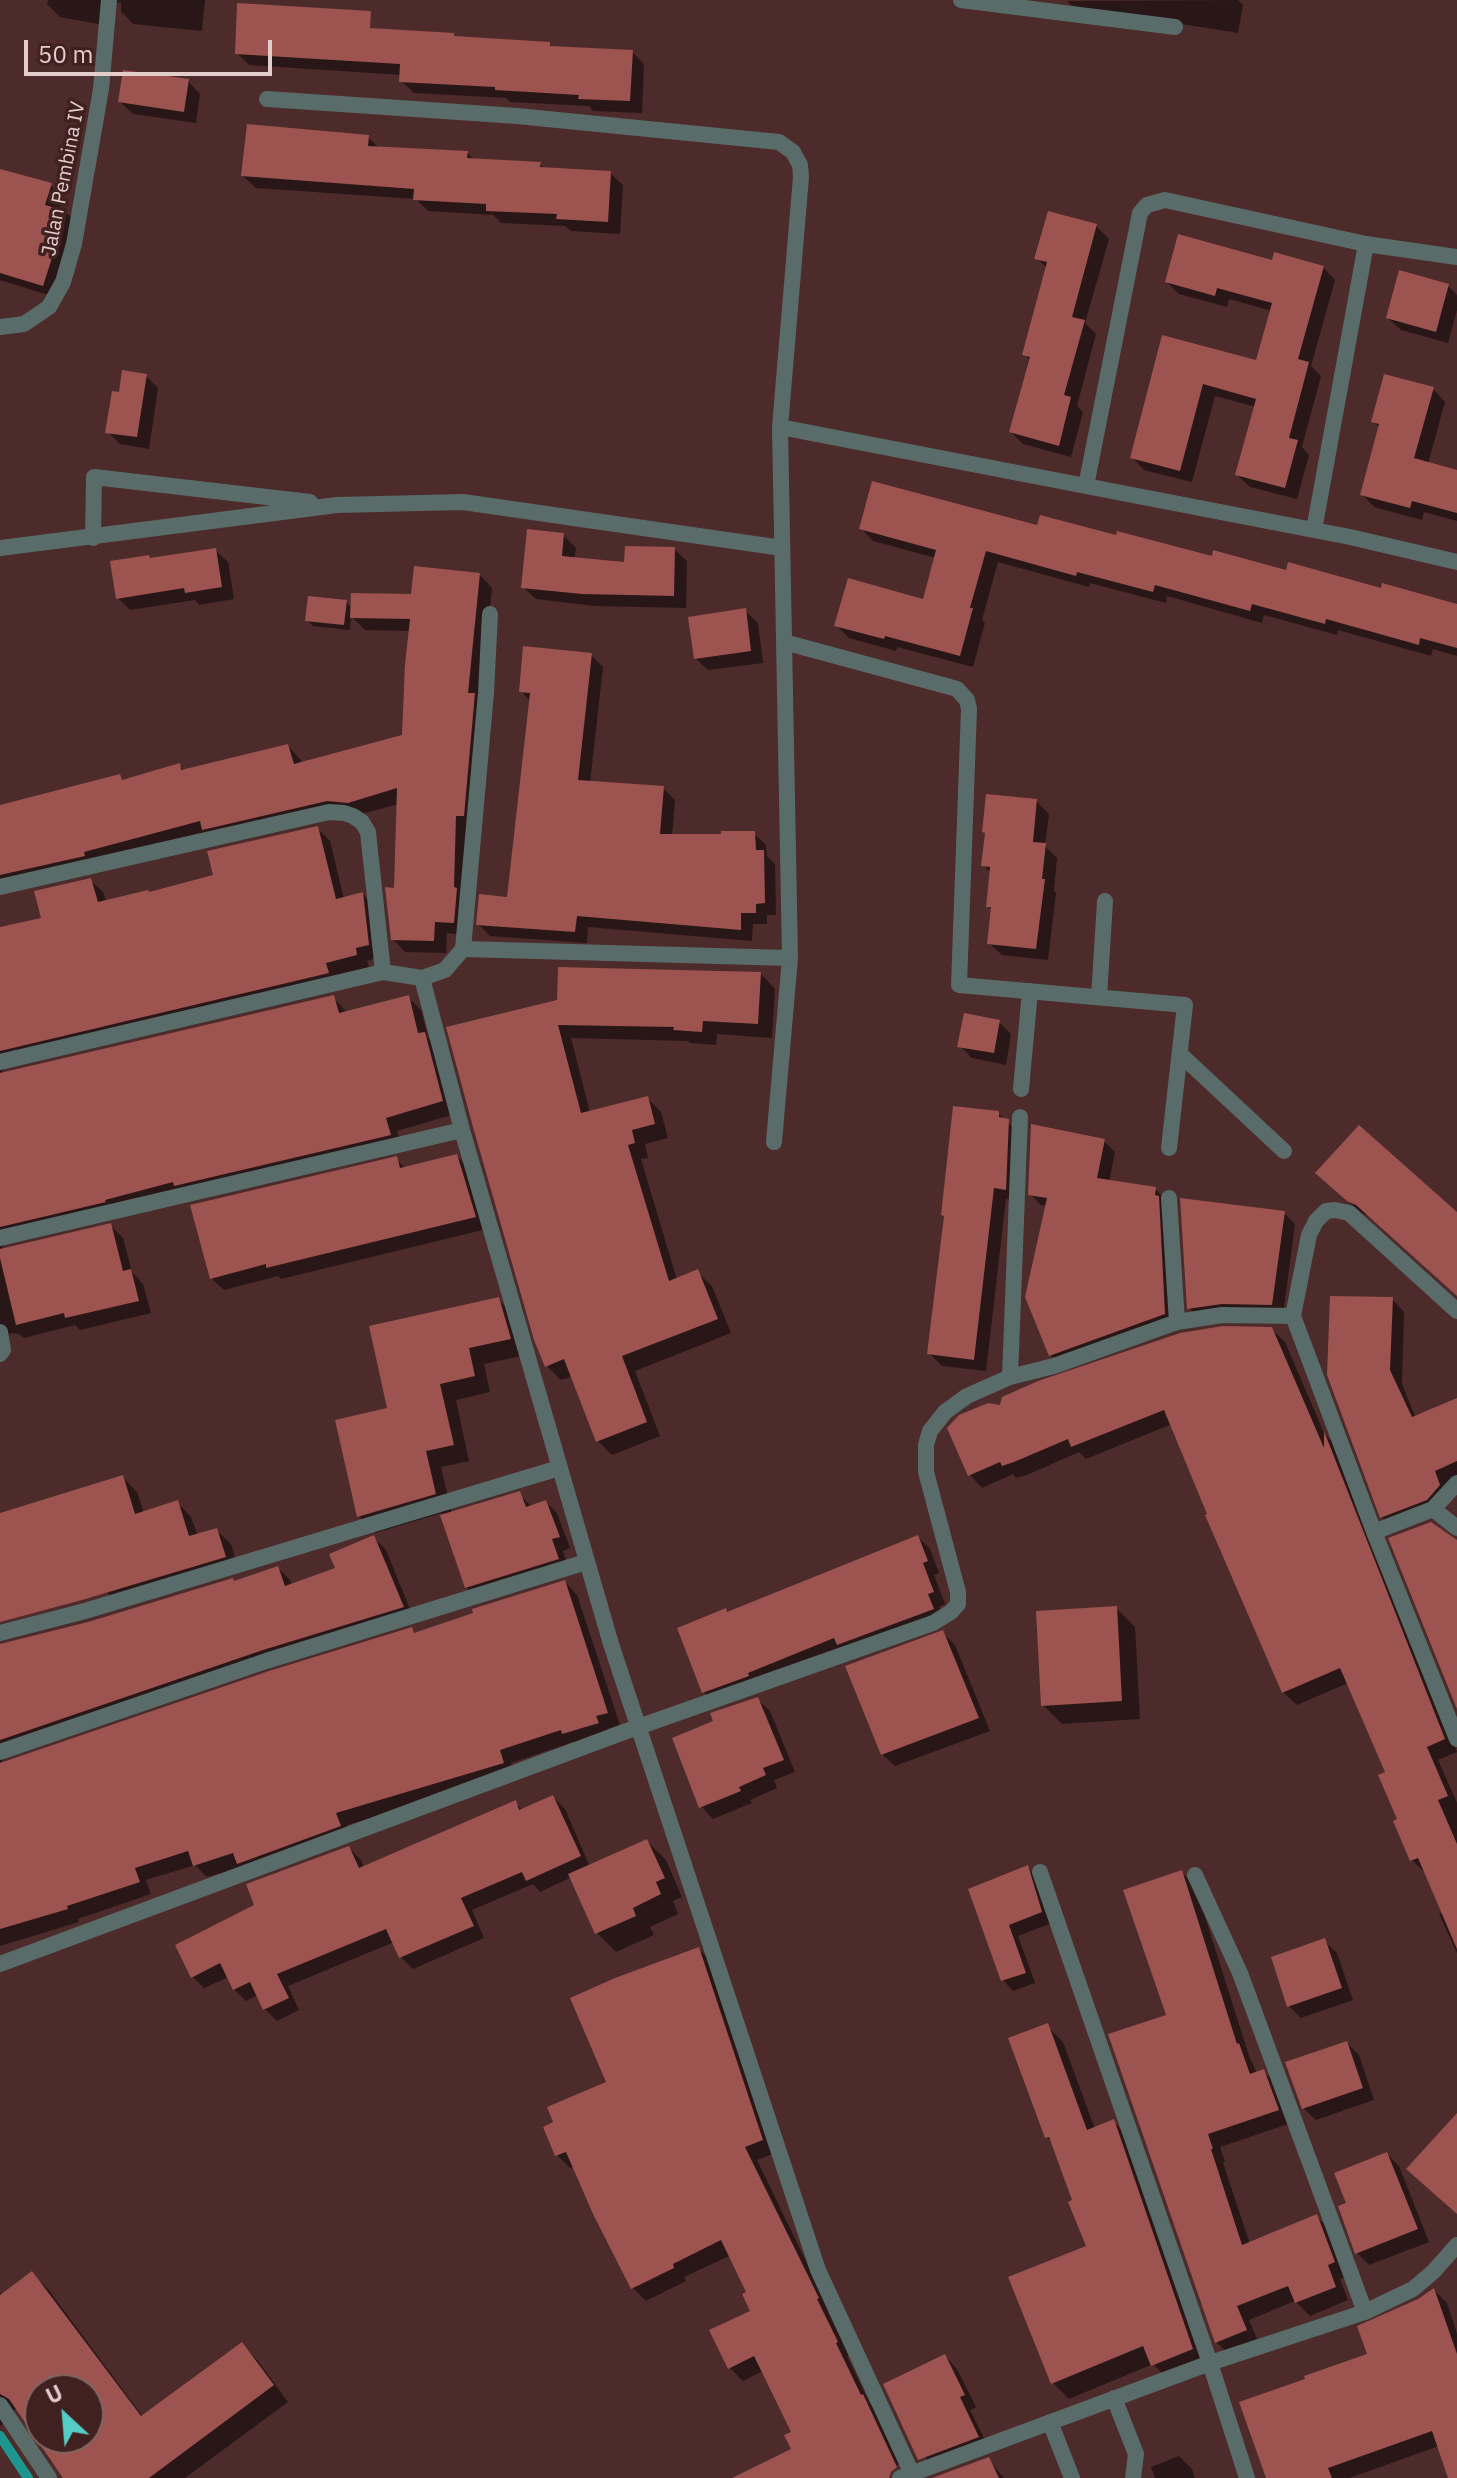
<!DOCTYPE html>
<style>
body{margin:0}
#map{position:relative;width:1457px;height:2478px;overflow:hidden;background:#4c2b2a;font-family:"IBM Plex Sans",sans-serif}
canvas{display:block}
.north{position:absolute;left:24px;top:2374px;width:80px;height:80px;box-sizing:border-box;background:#412120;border:2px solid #826664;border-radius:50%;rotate:334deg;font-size:22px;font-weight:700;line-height:32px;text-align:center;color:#e3cdcb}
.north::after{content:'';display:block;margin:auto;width:28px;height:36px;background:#54cdc6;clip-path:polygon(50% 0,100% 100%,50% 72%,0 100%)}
.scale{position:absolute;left:24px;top:40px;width:248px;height:36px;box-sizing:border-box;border:4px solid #e3cdcb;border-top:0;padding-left:10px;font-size:24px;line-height:28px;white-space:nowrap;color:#e3cdcb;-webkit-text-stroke:6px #412120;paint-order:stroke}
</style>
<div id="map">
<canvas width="1457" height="2478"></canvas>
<div class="north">U</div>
<div class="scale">50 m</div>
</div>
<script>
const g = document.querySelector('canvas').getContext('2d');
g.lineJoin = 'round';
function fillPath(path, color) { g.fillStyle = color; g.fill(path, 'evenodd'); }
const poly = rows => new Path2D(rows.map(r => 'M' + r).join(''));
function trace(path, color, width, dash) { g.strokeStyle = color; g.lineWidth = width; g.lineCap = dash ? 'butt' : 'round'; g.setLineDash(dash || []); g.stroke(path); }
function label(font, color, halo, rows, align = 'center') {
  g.font = font + ' "IBM Plex Sans",sans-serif'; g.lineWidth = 7; g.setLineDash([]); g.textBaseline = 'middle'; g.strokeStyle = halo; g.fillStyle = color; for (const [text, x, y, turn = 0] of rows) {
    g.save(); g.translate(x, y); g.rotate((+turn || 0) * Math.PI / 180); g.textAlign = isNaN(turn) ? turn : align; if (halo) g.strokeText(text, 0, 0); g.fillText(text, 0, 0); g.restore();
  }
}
const shadow = poly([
 [48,0,205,0,202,31,133,24,121,11,121,2,112,5,103,25,60,17,47,4],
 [1238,0,1243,5,1238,33,1138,17,1079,13,1067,1],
 [549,44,554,48,632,52,644,64,642,113,593,111,589,106,510,102,506,98,414,93,401,81,402,75,249,65,237,53],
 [188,81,200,94,196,123,133,114,120,102],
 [368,137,380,149,467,153,475,160,540,164,545,169,610,173,623,185,620,234,571,231,565,226,501,223,493,215,428,211,416,199,256,188,243,176],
 [0,171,50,185,63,197,59,211,66,212,78,225,55,297,0,280],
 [1096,226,1109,239,1085,323,1096,334,1077,406,1083,412,1071,457,1023,444,1011,432,1031,361,1024,354,1048,269,1037,258],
 [1273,263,1323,267,1335,280,1311,366,1321,376,1302,447,1309,455,1297,499,1250,487,1237,475,1256,407,1215,396,1192,482,1144,470,1132,457,1164,338,1258,363,1272,311,1229,299,1227,307,1179,294,1167,282],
 [1448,286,1457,295,1457,310,1448,343,1401,330,1388,318],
 [146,376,158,388,149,449,120,444,108,432,120,394],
 [1433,389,1445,402,1428,464,1457,472,1457,521,1424,512,1422,520,1374,507,1362,494,1380,428,1373,421],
 [1038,527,1117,537,1457,606,1457,656,1433,649,1431,656,1338,630,1337,635,1264,615,1262,623,1167,596,1166,603,1090,583,1089,587,998,562,982,620,985,623,973,667,897,647,896,651,849,638,836,625,924,601,936,558,873,541,861,528],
 [563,535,576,548,574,559,626,564,674,549,687,561,686,608,595,606,536,599,523,587],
 [215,550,228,562,234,599,199,605,195,600,130,610,118,598,152,560],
 [480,575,492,588,481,702,466,935,447,933,446,953,405,952,393,939,399,804,361,814,341,813,0,890,0,807,119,776,124,781,179,766,184,771,288,746,300,759,302,764,404,737,411,631,365,630,351,616,350,630,313,626,307,620,346,602,352,608,413,596],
 [745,611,758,623,763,663,708,670,695,658],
 [591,655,603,667,590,783,663,788,675,800,672,836,723,836,754,833,766,845,767,856,775,864,776,915,767,915,767,924,753,924,752,941,588,927,587,943,490,936,478,924,508,899,531,702,521,691],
 [1036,801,1049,814,1045,846,1057,858,1054,891,1056,893,1048,960,1002,955,989,943,993,910,988,906,991,873,983,865,987,835,984,832],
 [317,828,330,841,344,899,363,894,375,907,381,957,367,961,369,967,10,1063,2,1071,2,1075,333,997,347,1013,408,997,421,1010,428,1038,437,1047,455,1114,397,1131,402,1148,10,1240,2,1247,2,1251,111,1226,123,1238,132,1272,143,1284,151,1313,80,1330,75,1325,24,1338,19,1334,11,1333,5,1337,0,1344,0,930,43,919,90,880,103,892,106,902,150,894,215,877],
 [761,974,775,989,772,1038,717,1034,716,1045,690,1043,688,1041,571,1038,590,1113,647,1098,661,1112,668,1138,645,1144,648,1158,641,1159,677,1280,697,1272,712,1286,731,1333,635,1371,660,1436,612,1455,597,1440,573,1376,561,1380,547,1366,449,1028],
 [999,1022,1011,1034,1006,1065,972,1058,960,1046],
 [998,1113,1020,1134,1018,1201,1006,1199,986,1371,942,1366,929,1353],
 [1104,1141,1115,1152,1109,1182,1155,1189,1166,1200,1176,1325,1062,1366,1050,1355,1047,1206,1041,1205,1030,1194],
 [457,1156,469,1168,487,1229,281,1279,278,1276,224,1290,211,1278,396,1159,406,1169],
 [1330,1185,1457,1214,1457,1295,1371,1217,1362,1213],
 [1284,1213,1295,1224,1283,1315,1200,1319,1189,1308],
 [498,1299,515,1316,526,1355,484,1364,490,1392,456,1400,469,1461,441,1467,452,1514,519,1494,532,1507,546,1502,557,1513,570,1548,563,1551,569,1570,478,1599,466,1587,442,1513,375,1533,359,1516,389,1410],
 [1392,1299,1404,1312,1402,1384,1415,1416,1416,1417,1457,1408,1457,1493,1394,1529,1382,1517],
 [1272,1329,1285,1342,1324,1433,1337,1447,1457,1752,1438,1760,1457,1803,1457,1953,1439,1914,1443,1912,1425,1873,1412,1860,1387,1773,1348,1683,1297,1705,1283,1692,1172,1424,1086,1459,1079,1452,1027,1475,1016,1478,1013,1474,982,1488,969,1474,1002,1408],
 [123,1478,137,1492,144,1513,177,1502,191,1517,198,1536,216,1530,231,1544,239,1571,122,1606,107,1592,0,1621,0,1515],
 [918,1537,930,1549,939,1573,934,1575,945,1604,939,1607,945,1622,716,1704,704,1692,728,1613],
 [374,1538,386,1550,414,1619,9,1753,0,1763,0,1649,235,1583,278,1568,290,1580,292,1586,337,1569],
 [565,1582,577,1595,620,1725,607,1729,610,1735,577,1745,573,1742,511,1763,515,1776,347,1825,352,1838,207,1877,195,1865,146,1880,151,1894,78,1919,79,1922,0,1946,0,1764,411,1630,416,1634],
 [1116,1608,1135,1627,1140,1719,1062,1724,1043,1705],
 [942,1632,955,1645,990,1731,895,1766,882,1754],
 [757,1699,770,1711,795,1772,774,1780,777,1788,750,1800,752,1803,713,1819,701,1806,716,1723],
 [553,1797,565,1809,590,1867,647,1841,666,1860,682,1897,673,1901,678,1914,650,1927,654,1935,616,1952,597,1933,572,1877,540,1892,533,1884,472,1910,484,1938,413,1969,401,1957,394,1942,288,1986,299,2010,277,2021,265,2009,258,1995,246,2001,234,1989,229,1977,204,1988,192,1976,257,1906,349,1848,361,1860,364,1868,515,1803,523,1810],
 [1028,1868,1038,1878,1052,1923,1018,1936,1035,1983,1013,1991,1003,1980,970,1890],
 [1181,1872,1195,1885,1249,2056,1257,2073,1263,2071,1277,2085,1291,2123,1220,2147,1225,2162,1223,2163,1250,2244,1317,2217,1330,2230,1347,2276,1340,2279,1348,2300,1310,2316,1295,2301,1249,2320,1259,2344,1230,2355,1216,2342,1169,2016],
 [1324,1941,1337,1953,1353,2000,1301,2018,1289,2006],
 [699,1949,712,1962,775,2153,757,2160,830,2311,828,2312,849,2355,847,2356,870,2404,876,2409,901,2463,870,2478,757,2478,794,2450,794,2433,763,2371,743,2381,730,2368,753,2312,749,2293,731,2255,684,2277,686,2281,646,2301,633,2288,574,2166,570,2168,557,2155,609,2083],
 [1047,2026,1063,2042,1095,2129,1114,2122,1129,2138,1208,2365,1169,2380,1153,2364,1069,2399,1053,2383,1089,2248,1053,2144,1047,2137],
 [1347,2043,1359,2055,1374,2100,1316,2120,1303,2108],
 [1387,2154,1399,2166,1429,2242,1369,2265,1357,2253,1348,2204],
 [32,2274,48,2289,143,2417,242,2345,258,2361,288,2402,185,2478,65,2478,17,2409,5,2415,5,2423,0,2426,0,2292,2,2296],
 [40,2390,88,2390,88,2438,40,2438],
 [1434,2290,1447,2303,1457,2334,1457,2478,1450,2478,1439,2446,1349,2478,1268,2478,1369,2355,1419,2301],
 [945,2356,957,2369,976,2407,970,2410,990,2450,937,2469,925,2457],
 [1179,2456,1192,2469,1195,2478,1155,2478,1151,2467],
 [988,2459,1004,2478,937,2478]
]);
const stream = poly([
 [0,2436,28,2478]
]);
const building = poly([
 [237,3,371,11,370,28,454,33,454,36,550,42,550,46,633,50,630,101,578,99,579,95,495,90,495,87,399,82,400,64,235,54],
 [123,70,189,79,184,112,118,102],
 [247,124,369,135,368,146,468,151,467,158,541,162,540,167,611,171,608,222,556,219,557,214,486,211,486,204,413,200,414,189,241,176],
 [0,169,52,183,45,205,67,211,43,286,0,273],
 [1048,211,1097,224,1072,317,1085,320,1064,395,1071,397,1059,446,1009,432,1030,357,1022,355,1047,262,1034,259],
 [1178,234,1272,260,1274,252,1324,266,1298,359,1309,362,1289,438,1298,440,1285,488,1235,475,1256,399,1203,384,1180,471,1130,458,1162,335,1256,360,1272,303,1217,288,1215,296,1165,282],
 [1399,270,1449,284,1436,332,1386,318],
 [122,370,147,374,137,437,105,433,112,391,119,392],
 [1384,374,1434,387,1414,458,1457,470,1457,513,1412,501,1410,508,1360,495,1379,424,1371,422],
 [872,481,1037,525,1040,515,1116,535,1117,531,1212,556,1213,550,1286,570,1288,562,1381,588,1382,583,1457,604,1457,648,1420,638,1419,645,1326,619,1325,624,1252,604,1250,611,1155,585,1153,592,1077,572,1076,576,986,551,970,608,973,608,960,656,885,636,884,639,834,626,848,578,923,599,936,550,859,529],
 [527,529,564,533,562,556,624,562,625,546,675,547,674,596,582,594,521,588],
 [216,548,222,587,185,593,184,588,116,599,110,561,149,555,150,558],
 [414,566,480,573,468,693,475,693,464,816,456,816,454,887,457,888,454,923,435,922,434,941,391,940,385,887,394,888,397,788,348,803,327,801,202,830,200,821,84,852,85,856,0,875,0,805,120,774,122,780,180,763,181,770,288,744,294,764,402,735,405,664,410,619,350,618,351,593,411,594],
 [308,596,347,600,344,625,305,621],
 [746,608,751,651,694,659,688,617],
 [523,646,592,653,578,780,664,786,660,834,721,834,721,831,755,831,756,850,764,850,765,903,756,904,756,913,741,913,741,930,577,916,575,932,476,925,479,894,507,897,530,693,519,692],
 [986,794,1037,799,1033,842,1046,843,1042,879,1045,879,1036,949,987,944,991,907,986,907,990,867,981,866,985,833,982,832],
 [318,826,336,899,363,892,369,945,356,948,357,955,326,963,329,973,0,1051,0,927,41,918,34,891,91,878,98,902,148,890,149,892,213,875,207,851],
 [558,967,761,972,758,1024,703,1021,702,1032,673,1030,674,1027,558,1025,581,1113,648,1096,655,1124,632,1130,635,1143,628,1145,669,1281,698,1269,718,1319,622,1356,647,1422,596,1442,564,1359,545,1367,534,1340,473,1127,446,1027,557,1000],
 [334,995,339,1013,409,995,418,1033,425,1032,443,1101,386,1118,391,1135,174,1186,173,1182,105,1200,106,1202,0,1227,0,1073],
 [964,1013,1000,1020,994,1053,957,1047],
 [953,1106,999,1111,999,1117,1009,1119,1006,1190,994,1188,974,1360,927,1354,944,1216,941,1215],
 [1031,1124,1105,1139,1097,1178,1156,1187,1155,1195,1159,1196,1165,1314,1049,1356,1025,1297,1047,1198,1028,1195],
 [1359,1125,1457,1212,1457,1296,1356,1205,1347,1201,1315,1173],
 [457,1154,476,1217,266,1268,266,1264,210,1279,190,1205,397,1156,400,1168],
 [1180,1198,1285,1211,1272,1305,1222,1304,1187,1309],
 [111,1223,123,1271,131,1269,139,1301,65,1318,64,1313,16,1325,0,1258,0,1249],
 [1330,1296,1393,1297,1390,1370,1412,1417,1457,1398,1457,1461,1435,1471,1440,1485,1427,1500,1380,1518,1327,1375],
 [499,1297,511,1339,469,1348,475,1376,440,1384,454,1445,426,1451,436,1494,357,1517,335,1420,387,1408,369,1326],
 [1223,1326,1272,1327,1324,1448,1324,1431,1445,1739,1427,1747,1448,1796,1438,1800,1457,1844,1457,1949,1418,1858,1410,1861,1393,1821,1397,1819,1378,1775,1385,1772,1340,1668,1282,1693,1205,1515,1207,1514,1164,1410,1071,1447,1068,1439,1014,1462,1002,1466,1000,1462,968,1476,947,1428,959,1415,988,1403,1000,1405,1002,1397,1038,1381,1180,1333],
 [123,1475,135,1514,178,1500,189,1536,217,1528,226,1557,82,1600,0,1622,0,1513],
 [520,1491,526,1507,546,1500,560,1537,552,1539,559,1559,465,1588,440,1515],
 [1431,1522,1457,1540,1457,1709,1388,1538],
 [374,1535,404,1607,263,1650,0,1740,0,1644,88,1622,233,1578,234,1581,278,1566,285,1586,335,1568,329,1554],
 [918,1535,928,1561,923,1563,934,1592,928,1594,934,1609,837,1645,834,1638,748,1673,749,1676,702,1693,677,1628,726,1608,727,1612],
 [565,1580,608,1713,596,1716,599,1723,562,1734,561,1730,500,1750,504,1763,336,1813,341,1826,237,1864,233,1853,193,1866,188,1851,135,1868,140,1882,67,1906,68,1909,0,1929,0,1763,269,1671,412,1627,414,1633,473,1613,472,1609],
 [1117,1606,1122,1701,1041,1706,1036,1611],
 [943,1630,979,1718,881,1755,845,1666],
 [758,1697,784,1760,763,1768,766,1775,739,1787,741,1791,699,1808,672,1738,713,1721,710,1713],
 [553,1795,581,1856,526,1881,522,1872,461,1898,474,1926,399,1958,386,1929,277,1974,289,1998,263,2010,250,1982,233,1990,220,1963,191,1978,175,1945,254,1905,246,1884,349,1846,359,1868,516,1800,519,1810],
 [647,1839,665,1878,656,1882,661,1894,633,1908,636,1916,595,1934,568,1874],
 [1028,1865,1042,1912,1009,1925,1026,1973,1001,1981,968,1889],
 [1182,1870,1237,2044,1239,2043,1250,2074,1264,2069,1279,2110,1208,2134,1213,2149,1211,2149,1242,2245,1317,2214,1335,2262,1328,2265,1336,2287,1295,2303,1288,2286,1237,2306,1247,2330,1215,2343,1108,2034,1166,2015,1123,1890],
 [1325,1938,1342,1988,1287,2007,1271,1957],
 [699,1947,763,2140,745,2147,819,2298,817,2299,838,2342,836,2343,861,2395,863,2394,897,2467,891,2472,889,2478,732,2478,791,2449,784,2435,791,2432,754,2356,728,2369,709,2330,750,2311,742,2294,746,2292,721,2240,673,2264,674,2268,631,2289,593,2214,566,2152,555,2156,543,2127,553,2122,547,2107,606,2082,570,1998,615,1978],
 [1048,2023,1087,2130,1114,2119,1193,2349,1151,2366,1143,2346,1051,2384,1008,2277,1086,2246,1068,2202,1072,2200,1049,2137,1045,2138,1008,2038],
 [1347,2041,1363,2088,1302,2109,1285,2062],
 [1457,2113,1457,2214,1406,2169],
 [1387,2152,1418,2229,1355,2254,1338,2206,1346,2203,1334,2173],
 [32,2271,141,2416,242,2342,274,2385,149,2478,63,2478,9,2399,0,2394,0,2295],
 [40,2390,88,2390,88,2438,40,2438],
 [1434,2288,1457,2354,1457,2478,1448,2478,1432,2431,1328,2468,1332,2478,1266,2478,1239,2402,1305,2379,1304,2376,1367,2354,1357,2326,1418,2299],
 [945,2354,965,2395,960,2397,979,2437,918,2460,883,2384],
 [989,2457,999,2478,932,2478]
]);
const minor = poly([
 [961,0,1175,27],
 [267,99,517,116,779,142,793,152,800,165,801,177,780,427,790,958,774,1142],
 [0,327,24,324,49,307,63,282,74,244,101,89,109,0],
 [780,427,1350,537,1457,562],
 [1086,486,1140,213,1147,205,1165,200,1366,244,1457,257],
 [1314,530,1366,244],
 [93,538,94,477,310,502],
 [0,548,337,505,463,502,782,548],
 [490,614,486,693,463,949,445,970,422,978,462,1130,611,1644,818,2270,914,2478],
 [784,642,950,687,957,689,967,700,969,709,959,985,1185,1005,1169,1148],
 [0,887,329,812,344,813,353,816,362,822,368,832,383,972],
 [463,949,790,958],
 [1099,997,1105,901],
 [1180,1054,1284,1151],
 [0,1062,383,972,422,978],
 [1021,1089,1030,991],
 [1169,1198,1177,1322],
 [0,1238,462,1130],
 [1293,1316,1309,1235,1316,1221,1326,1211,1335,1210,1349,1213,1457,1311],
 [0,1332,3,1350,0,1354],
 [1010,1377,1020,1117],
 [1433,1509,1457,1483],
 [1374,1532,1433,1509,1457,1528],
 [0,1633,85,1611,559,1468],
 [0,1752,266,1661,586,1562],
 [1040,1872,1210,2363,1247,2478],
 [1195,1875,1240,1973,1365,2312],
 [0,1964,624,1732,933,1623,951,1612,958,1604,958,1592,926,1472,926,1445,930,1431,945,1412,967,1396,1010,1377,1054,1366,1177,1322,1222,1315,1293,1316,1374,1532,1457,1739],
 [1114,2398,1136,2454,1133,2478],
 [0,2405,49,2478],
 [1050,2422,1072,2478],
 [900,2478,1210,2363,1365,2312,1413,2289,1433,2272,1457,2245]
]);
const streetNames = [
 ["Jalan Pembina IV",64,179,-79]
];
fillPath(shadow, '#0007');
trace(stream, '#1e958f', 10);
fillPath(building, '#9d5350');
trace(minor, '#596c6a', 16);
label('20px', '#e3cdcb', '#412120', streetNames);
</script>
